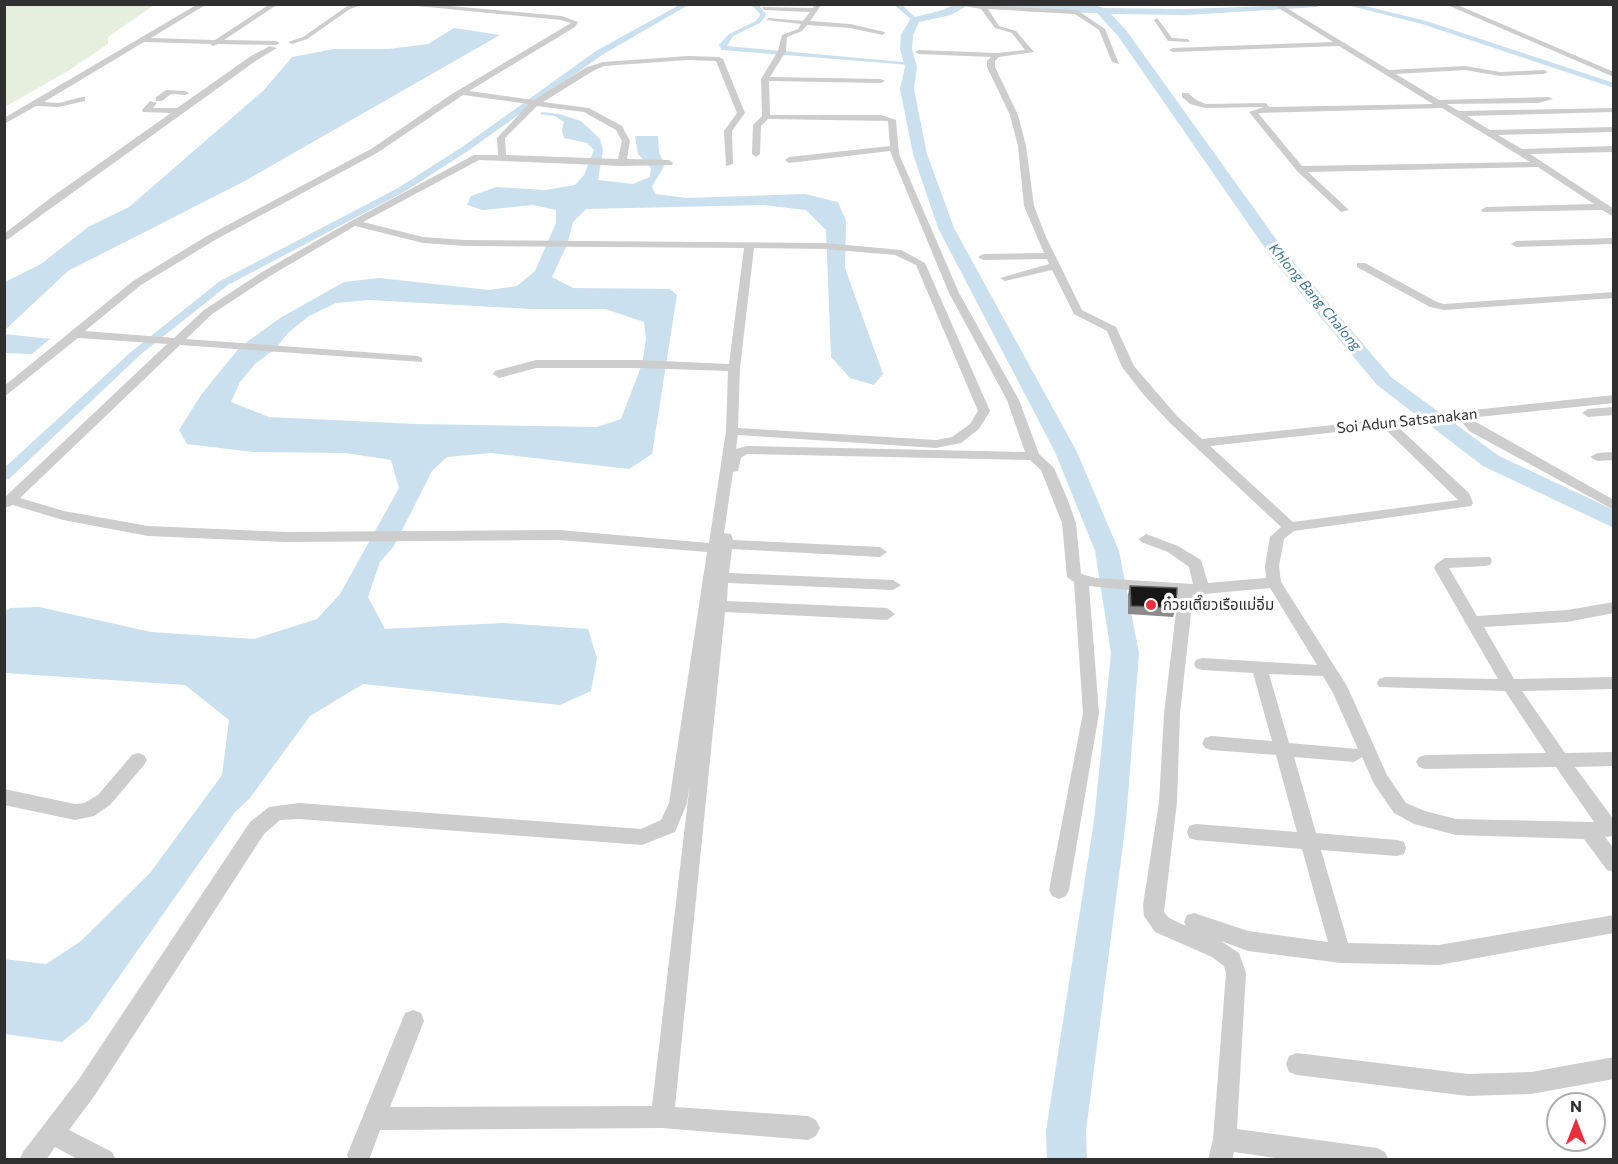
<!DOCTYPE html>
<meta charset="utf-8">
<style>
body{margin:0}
#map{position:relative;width:1618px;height:1164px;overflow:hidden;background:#fff;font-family:Commissioner,sans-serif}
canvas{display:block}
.frame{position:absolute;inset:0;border:6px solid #303030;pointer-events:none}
.north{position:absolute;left:1546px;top:1092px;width:60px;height:60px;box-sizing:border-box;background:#fff;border:2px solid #acacac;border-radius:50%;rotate:0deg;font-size:16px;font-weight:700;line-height:24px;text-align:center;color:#303030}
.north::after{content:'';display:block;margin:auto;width:21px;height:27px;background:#eb2e3c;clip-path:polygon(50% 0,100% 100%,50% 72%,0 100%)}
</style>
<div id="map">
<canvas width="1618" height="1164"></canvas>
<div class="frame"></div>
<div class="north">N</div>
</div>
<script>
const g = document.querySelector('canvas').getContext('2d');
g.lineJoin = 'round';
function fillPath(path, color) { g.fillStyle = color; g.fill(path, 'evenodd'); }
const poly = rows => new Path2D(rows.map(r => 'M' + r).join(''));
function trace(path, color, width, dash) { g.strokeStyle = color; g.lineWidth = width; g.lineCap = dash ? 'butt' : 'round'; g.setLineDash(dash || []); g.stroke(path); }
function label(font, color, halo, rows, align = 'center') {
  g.font = font + ' Commissioner,"Noto Sans Thai",sans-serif'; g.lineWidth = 6; g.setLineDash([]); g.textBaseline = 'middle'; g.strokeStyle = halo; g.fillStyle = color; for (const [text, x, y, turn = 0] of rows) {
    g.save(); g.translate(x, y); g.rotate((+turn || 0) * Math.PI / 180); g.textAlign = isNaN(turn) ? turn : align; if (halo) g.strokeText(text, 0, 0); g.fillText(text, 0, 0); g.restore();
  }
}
const green = poly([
 [5,4,154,4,154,5,108,37,108,44,68,71,5,107]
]);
const water = poly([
 [454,28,500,35,243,182,68,271,5,330,5,282,41,264,88,227,129,207,264,90,292,57,334,49,389,49,428,44],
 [542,112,559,114,581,121,600,139,603,150,598,180,633,184,650,177,651,168,638,154,635,136,658,136,659,152,665,165,652,186,655,194,687,198,805,194,838,202,846,221,845,268,883,374,874,385,850,378,831,357,826,230,806,210,763,205,586,209,573,222,567,245,552,277,573,288,670,289,677,295,652,454,629,469,491,453,447,457,432,471,394,546,380,562,368,597,385,629,503,623,588,629,597,658,591,691,560,705,363,684,310,716,250,798,235,812,88,1021,62,1042,5,1034,4,959,46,964,81,941,150,873,222,775,229,720,185,685,5,673,5,611,10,608,39,607,151,632,254,639,317,619,340,594,399,488,391,460,346,453,253,452,187,444,179,430,201,395,240,347,280,318,344,282,379,278,489,290,517,286,535,271,556,223,556,210,533,205,483,210,467,205,471,196,496,187,545,190,575,185,584,175,594,150,587,143,564,138,562,130,564,122,555,116,540,114],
 [369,300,531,309,605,309,644,322,646,339,642,364,621,419,597,427,415,424,269,417,231,402,240,382,255,364,275,349,289,332,309,316,336,303],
 [5,334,50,339,32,354,5,353]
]);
const canal = poly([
 [681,4,690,4,602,55,468,151,404,192,228,285,140,355,9,479,4,480,4,468,132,351,220,281,398,188,462,147,596,51,681,4],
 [751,4,758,4,766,14,765,17,760,23,733,36,727,46,914,63,910,65,722,50,719,45,729,34,756,21,759,17,760,14,751,4],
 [893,4,901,4,918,20,913,21,893,4],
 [1343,4,1357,4,1426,21,1614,83,1614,88,1422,24,1343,4]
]);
const river = poly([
 [955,4,970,4,951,15,919,22,913,35,912,49,917,67,914,89,927,154,954,228,1077,452,1119,551,1139,653,1126,821,1086,1131,1087,1160,1047,1160,1046,1131,1094,821,1111,653,1095,551,1055,452,938,228,913,154,900,89,905,67,900,49,901,35,911,18,943,10,955,4],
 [979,4,1093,4,1102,8,1186,9,1322,4,1317,7,1186,15,1111,14,1126,30,1286,253,1391,377,1499,456,1614,510,1614,528,1483,466,1377,385,1274,261,1118,36,1097,13,1032,12,979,4]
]);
const street = poly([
 [198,4,207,4,151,38,215,40,270,4,278,4,224,40,276,41,280,43,276,45,218,44,213,46,210,44,144,42,44,102,59,103,82,97,85,97,85,101,59,107,36,106,4,124,4,118,198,4],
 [353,4,365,4,350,9,307,39,292,44,288,42,303,37,346,7,353,4],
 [397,4,428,4,562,16,578,22,575,27,469,91,534,100,587,67,603,62,688,56,719,57,723,59,745,113,732,131,733,164,726,166,724,131,737,113,716,61,688,60,604,66,593,71,543,102,589,108,622,126,630,141,627,159,669,160,673,163,672,165,622,166,479,160,363,222,423,237,465,240,825,243,901,250,925,263,990,411,979,429,961,443,936,448,738,435,736,449,747,446,1025,452,1007,400,949,293,890,151,789,163,785,160,789,157,890,146,888,121,768,119,761,126,760,154,756,157,752,154,753,125,762,116,761,79,778,51,782,35,798,29,801,24,766,20,769,18,803,21,810,12,764,10,762,7,813,8,815,4,822,4,810,21,850,24,885,32,883,35,850,28,807,25,802,31,787,37,786,51,770,77,881,79,885,81,881,83,769,81,770,115,881,115,896,120,899,154,959,293,1019,400,1039,454,1054,468,1067,498,1076,523,1081,574,1096,578,1193,584,1189,567,1168,552,1141,542,1139,539,1146,534,1178,546,1201,560,1208,583,1266,578,1265,566,1270,537,1281,527,1169,422,1143,394,1122,367,1107,331,1074,314,1052,270,1005,281,1000,278,1049,264,1047,259,983,260,978,257,983,254,1044,253,1024,206,1018,146,1010,115,987,67,987,61,991,57,919,54,915,52,919,50,997,53,1025,50,1012,33,995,28,981,9,954,4,1077,10,1105,29,1119,64,1112,62,1099,30,1075,14,988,9,999,26,1016,31,1034,52,999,57,995,61,995,67,1018,115,1026,146,1034,206,1046,237,1082,310,1116,327,1134,366,1177,416,1202,439,1614,395,1614,403,1478,417,1476,422,1614,500,1614,510,1469,431,1462,422,1464,419,1397,426,1469,493,1473,503,1471,506,1294,531,1284,539,1279,566,1281,582,1347,686,1387,775,1406,803,1425,811,1456,819,1594,822,1556,767,1425,769,1419,767,1416,762,1419,757,1425,755,1546,753,1505,691,1379,687,1377,683,1379,679,1385,677,1498,679,1434,568,1436,564,1445,558,1490,557,1492,561,1490,565,1485,566,1449,568,1477,616,1567,610,1614,602,1614,613,1567,622,1484,627,1514,679,1614,677,1614,689,1522,691,1565,753,1614,752,1614,766,1575,767,1614,820,1614,836,1605,837,1614,849,1614,872,1607,870,1584,839,1456,835,1414,824,1394,813,1374,784,1362,757,1354,762,1294,757,1316,833,1397,840,1404,842,1406,848,1404,854,1397,856,1321,850,1348,943,1439,945,1614,915,1614,933,1439,965,1341,963,1248,951,1221,941,1239,953,1246,973,1237,1129,1377,1148,1385,1152,1389,1160,1289,1160,1234,1152,1232,1160,1208,1160,1213,1139,1226,973,1224,966,1212,957,1155,932,1144,916,1143,905,1159,802,1164,714,1178,595,1089,586,1099,713,1069,890,1066,896,1059,899,1052,896,1049,890,1083,713,1074,582,1067,577,1062,523,1041,470,1030,460,747,454,741,458,738,471,733,472,724,533,731,534,733,540,880,547,887,552,880,557,732,549,729,573,893,580,901,585,893,590,728,583,727,601,887,608,895,614,887,620,725,612,675,1107,808,1116,816,1120,820,1128,816,1136,808,1140,662,1128,380,1130,369,1160,349,1160,347,1155,405,1013,413,1010,421,1013,424,1021,390,1107,652,1106,690,783,687,803,675,832,642,845,299,819,280,820,264,834,95,1095,69,1130,112,1152,116,1160,79,1160,55,1147,46,1160,19,1160,23,1152,79,1079,250,822,269,807,299,803,641,829,661,820,669,803,707,552,559,540,286,542,148,536,63,520,13,505,4,508,4,498,167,344,78,338,4,397,4,386,133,281,207,236,371,149,452,94,571,23,561,20,397,4],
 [463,95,529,104,497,138,498,155,474,155,351,221,262,272,204,310,174,338,85,331,141,285,215,240,377,153,463,95],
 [537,106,584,112,616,130,622,141,618,159,506,155,505,138,537,106],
 [355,226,423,243,465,246,744,248,729,364,640,360,536,360,495,371,493,374,499,378,536,368,640,368,728,371,726,431,709,543,559,530,286,532,148,526,64,511,20,498,180,345,422,362,422,358,418,356,186,339,212,314,270,276,355,226],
 [754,248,825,249,895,255,916,265,978,411,970,424,952,437,936,440,738,428,740,368,754,248],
 [1383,427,1458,500,1293,522,1210,446,1383,427],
 [1270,588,1317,665,1202,658,1196,660,1194,664,1196,668,1202,670,1253,673,1272,741,1211,736,1205,738,1202,743,1205,748,1211,750,1276,755,1297,832,1196,824,1189,826,1187,832,1189,838,1196,840,1302,849,1328,942,1248,931,1194,913,1187,915,1184,922,1186,926,1169,918,1164,912,1177,802,1180,714,1193,595,1270,588],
 [1269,674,1323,676,1333,693,1358,749,1289,743,1269,674],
 [1272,4,1280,4,1389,70,1465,66,1500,72,1544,70,1548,72,1544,74,1500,76,1465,70,1396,74,1439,100,1549,97,1553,99,1538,103,1447,104,1459,111,1614,108,1614,112,1467,116,1490,130,1614,127,1614,132,1498,135,1522,149,1614,146,1614,152,1530,154,1614,209,1614,217,1602,210,1483,212,1481,210,1486,207,1594,204,1538,167,1308,172,1349,210,1341,212,1297,171,1249,112,1264,107,1205,108,1190,104,1182,97,1182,93,1188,93,1196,100,1206,104,1266,103,1269,107,1433,104,1339,46,1173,52,1169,50,1173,48,1333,42,1272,4],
 [1442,108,1530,162,1302,166,1258,113,1442,108],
 [1445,4,1455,4,1614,72,1614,77,1445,4],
 [1157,18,1172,38,1188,39,1190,42,1168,41,1154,20,1157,18],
 [270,46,277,48,257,60,4,242,4,234,49,199,171,113,143,112,142,110,150,101,157,103,153,108,177,108,251,56,270,46],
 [166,90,185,91,189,93,185,95,171,94,162,101,156,101,156,97,166,90],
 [1614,238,1614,244,1516,247,1511,244,1516,241,1614,238],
 [1357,263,1365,263,1437,302,1444,304,1614,292,1614,298,1444,310,1430,307,1357,267,1357,263],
 [1614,407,1614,415,1588,417,1582,413,1588,409,1614,407],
 [1614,452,1614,460,1597,461,1590,457,1597,453,1614,452],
 [138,753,144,755,147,760,144,765,110,805,94,816,75,820,4,805,4,789,75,804,84,803,98,795,132,755,138,753],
 [1297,1053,1468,1074,1531,1072,1614,1057,1614,1079,1531,1094,1468,1096,1297,1075,1289,1072,1286,1064,1289,1056,1297,1053]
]);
const wall = poly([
 [1130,586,1176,608,1173,617,1128,614,1128,594]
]);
const building = poly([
 [1130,586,1177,588,1176,608,1131,606,1130,586]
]);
const markers = [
 [1151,605,6,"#eb2e3c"]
];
const farWaternames = [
 ["Khlong Bang Chalong",1315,297,50]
];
const streetNames = [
 ["Soi Adun Satsanakan",1407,421,-6]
];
const poiNames = [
 ["ก๋วยเตี๊ยวเรือแม่อิ่ม",1163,605]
];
fillPath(green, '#e6eede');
fillPath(water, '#cae0ee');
fillPath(canal, '#cae0ee');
fillPath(river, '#cae0ee');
fillPath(street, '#cdcdcd');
fillPath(wall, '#8b8b8b');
fillPath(building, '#171717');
trace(building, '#5d5d5d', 1.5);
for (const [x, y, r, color] of markers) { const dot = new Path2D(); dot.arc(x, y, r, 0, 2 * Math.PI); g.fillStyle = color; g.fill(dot); trace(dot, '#fff', 2); }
label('italic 14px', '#3b7396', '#fff', farWaternames);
label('15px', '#303030', '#fff', streetNames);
label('15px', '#303030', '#fff', poiNames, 'left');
</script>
